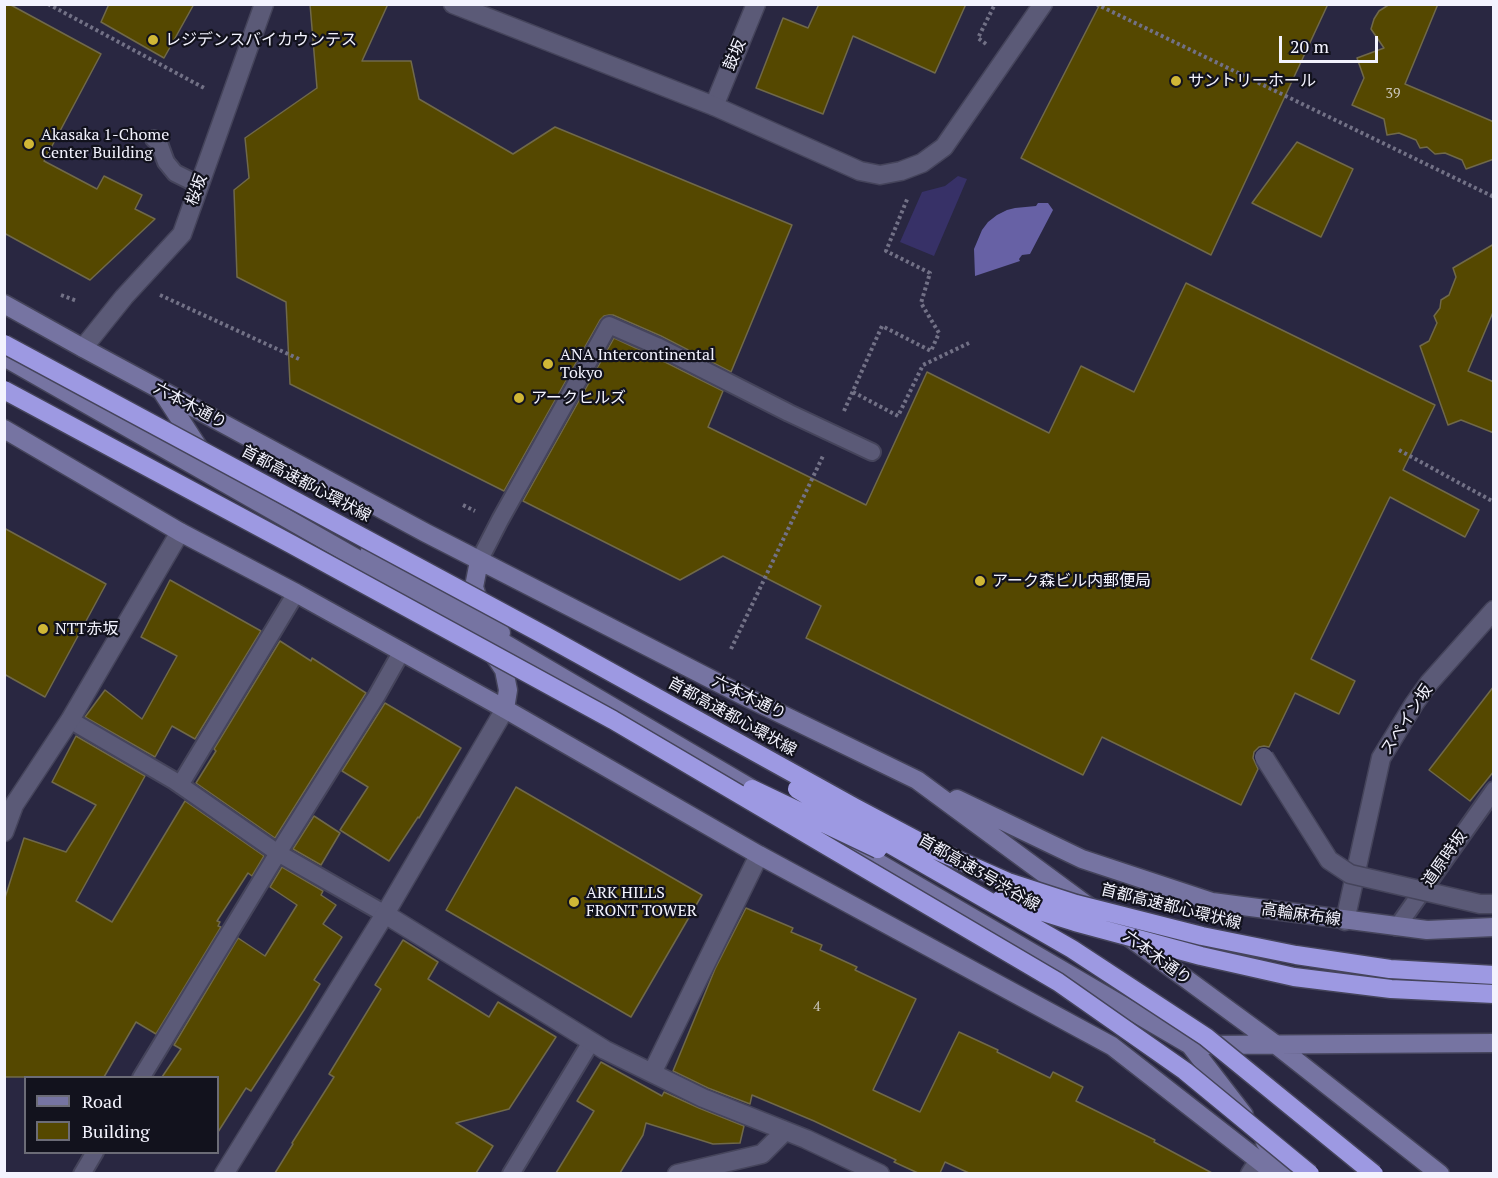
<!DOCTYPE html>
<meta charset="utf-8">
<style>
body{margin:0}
#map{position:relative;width:1498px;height:1178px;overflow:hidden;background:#292741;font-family:"PT Serif",serif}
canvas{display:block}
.frame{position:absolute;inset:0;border:6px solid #f3f3fe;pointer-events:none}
.legend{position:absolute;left:24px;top:1076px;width:195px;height:78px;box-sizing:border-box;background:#12121d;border:2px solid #6c6c77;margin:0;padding:8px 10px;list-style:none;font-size:18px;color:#f3f3fe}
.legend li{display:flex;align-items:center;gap:12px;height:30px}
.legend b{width:30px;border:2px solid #6c6c77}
.scale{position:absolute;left:1279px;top:36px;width:99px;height:27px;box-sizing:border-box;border:3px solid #f3f3fe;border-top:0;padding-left:8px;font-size:18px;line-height:21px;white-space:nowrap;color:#f3f3fe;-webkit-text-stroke:4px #12121d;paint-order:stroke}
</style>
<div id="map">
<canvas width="1498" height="1178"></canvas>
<div class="frame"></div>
<ul class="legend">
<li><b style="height:8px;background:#7674a2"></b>Road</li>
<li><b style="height:16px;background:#554800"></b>Building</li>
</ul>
<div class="scale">20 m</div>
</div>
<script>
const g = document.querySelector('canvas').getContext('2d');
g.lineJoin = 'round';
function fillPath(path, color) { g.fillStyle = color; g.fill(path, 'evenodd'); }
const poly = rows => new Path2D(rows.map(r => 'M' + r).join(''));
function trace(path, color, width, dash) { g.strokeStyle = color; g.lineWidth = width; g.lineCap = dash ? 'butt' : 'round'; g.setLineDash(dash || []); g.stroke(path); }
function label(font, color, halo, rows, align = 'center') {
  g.font = font + ' "PT Serif","Noto Sans JP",serif'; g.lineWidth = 4.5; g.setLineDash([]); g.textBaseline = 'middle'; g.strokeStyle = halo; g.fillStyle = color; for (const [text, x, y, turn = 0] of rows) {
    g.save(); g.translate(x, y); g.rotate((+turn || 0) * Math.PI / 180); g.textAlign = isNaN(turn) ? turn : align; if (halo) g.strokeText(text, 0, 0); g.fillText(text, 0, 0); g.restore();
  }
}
const green = poly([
 [958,176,967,179,934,256,900,242,922,192,945,186]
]);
const water = poly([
 [1038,203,1048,203,1053,210,1030,254,1022,255,1019,259,1020,261,975,276,974,249,982,230,988,222,997,215,1007,210,1015,208,1036,206]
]);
const building = poly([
 [4,4,9,4,101,54,44,161,97,189,104,176,142,195,135,209,155,219,90,280,4,233,4,4],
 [109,4,194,4,164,58,101,22,109,4],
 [310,4,388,4,362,61,411,61,419,99,513,154,555,127,792,225,731,372,661,336,613,315,609,315,604,316,600,320,504,491,290,384,286,302,237,277,234,190,249,178,245,138,317,88,310,4],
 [819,4,966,4,935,73,853,36,823,114,756,88,783,18,808,28,819,4],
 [1100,4,1328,4,1211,255,1021,158,1100,4],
 [1390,4,1438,4,1405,84,1494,122,1494,159,1466,169,1462,160,1445,153,1435,154,1427,147,1420,148,1416,140,1399,133,1387,135,1384,119,1352,105,1364,78,1357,58,1384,48,1371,29,1374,19,1379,11,1390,4],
 [1297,142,1353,169,1321,237,1252,203,1297,142],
 [1494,244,1494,310,1468,371,1494,382,1494,433,1461,420,1448,425,1420,346,1429,341,1437,323,1434,316,1440,308,1441,300,1449,295,1456,277,1453,268,1494,244],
 [1186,283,1435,405,1403,470,1479,510,1465,537,1390,497,1311,659,1355,681,1339,714,1295,693,1269,747,1264,746,1259,747,1254,752,1253,758,1258,769,1241,805,1102,737,1083,775,806,638,821,606,723,556,680,580,523,501,614,338,653,356,723,391,708,427,866,505,927,372,1049,433,1081,366,1134,392,1186,283],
 [4,528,106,584,45,697,4,674,4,528],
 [170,580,261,631,195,739,172,726,155,757,85,717,105,690,142,719,177,656,141,637,170,580],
 [280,641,311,661,312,658,366,693,275,838,196,783,216,751,214,749,280,641],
 [1494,686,1494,771,1470,801,1429,770,1494,686],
 [385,703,461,748,419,818,418,817,389,861,340,830,368,787,342,771,385,703],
 [76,736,145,776,76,901,112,922,185,801,264,856,252,876,248,873,217,921,220,922,218,926,221,927,156,1034,136,1022,104,1077,4,1077,4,901,24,838,66,852,96,805,52,782,76,736],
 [516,787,702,895,631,1017,446,910,516,787],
 [314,816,340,833,321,865,293,849,314,816],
 [282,867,323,891,321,895,336,905,323,924,342,937,314,980,320,984,304,1010,251,1091,246,1088,218,1132,218,1077,162,1077,181,1049,174,1045,238,938,265,956,297,905,270,887,282,867],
 [746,908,793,928,791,932,822,945,820,950,857,967,855,970,916,999,873,1090,920,1112,959,1032,998,1050,997,1052,1050,1078,1053,1072,1083,1087,1076,1101,1155,1140,1154,1142,1212,1173,969,1173,945,1162,940,1173,918,1173,894,1162,896,1160,814,1121,752,1095,750,1104,708,1088,673,1071,715,969,746,908],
 [403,940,438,962,428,979,489,1017,498,1002,556,1037,509,1109,456,1123,493,1146,476,1173,275,1173,293,1144,292,1143,334,1077,329,1074,381,989,375,985,403,940],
 [601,1062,662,1096,664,1092,699,1108,744,1126,740,1143,713,1144,646,1123,643,1135,620,1173,556,1173,594,1111,577,1101,601,1062]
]);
const path = poly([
 [48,4,206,89],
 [1096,4,1494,197],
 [986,44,978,38,995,4],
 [61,295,77,301],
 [160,295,301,360],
 [853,392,898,416,923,365,969,343],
 [844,411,882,326,931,351,939,333,921,303,930,273,886,251,908,197],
 [1399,450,1494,502],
 [463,505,475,511],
 [731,649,823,456]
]);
const service = poly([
 [154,139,159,143,166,162,175,173,199,185],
 [479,561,500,520,609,325,657,346,789,413,872,452],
 [70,720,173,780,278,853,385,914],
 [180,785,296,593],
 [1397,927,1494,790],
 [141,1078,278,853,376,697,402,651],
 [82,1174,95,1152],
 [511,1174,591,1042]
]);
const minor = poly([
 [714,106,756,4],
 [4,832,14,805,70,720,180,532],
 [385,914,605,1050,703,1098,806,1139,880,1174],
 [652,1073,759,855],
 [224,1174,385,914,505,709],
 [677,1174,762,1154,785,1131],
 [1250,1174,1259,1160]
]);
const tertiary = poly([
 [453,4,714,106,860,171,880,175,901,171,922,163,944,147,1043,4],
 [83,348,124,297,182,234,264,4],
 [1345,921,1381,758,1414,704,1429,683,1494,610]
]);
const secondary = poly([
 [4,304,83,348,426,533,746,697,917,780,1088,906],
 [4,357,475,626,764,796],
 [163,393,202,453],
 [4,429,180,532,296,593,505,709,759,855,1112,1046,1276,1174],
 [370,551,449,596,466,615],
 [479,561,474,587,483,615,501,633],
 [492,652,504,670,508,690,505,709],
 [957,799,1082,859,1212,902,1427,930,1494,927],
 [824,831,1190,1045,1244,1115],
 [1129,937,1275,1044,1440,1174],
 [1207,1045,1494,1043],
 [1265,1142,1289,1174]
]);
const pedestrianBridge = poly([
 [1264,757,1329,860,1350,874,1480,904,1494,904]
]);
const motorwayBridge = poly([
 [4,344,544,635,854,807,931,848,1008,882,1076,904,1202,936,1296,955,1390,969,1494,975],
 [4,390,291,544,613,720,1058,982,1185,1071,1310,1174],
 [752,789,878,849],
 [797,789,851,822,1072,949,1206,1037,1374,1174],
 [1001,899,1075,922,1201,956,1294,977,1391,989,1494,994]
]);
const markers = [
 [153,40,6,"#d0b736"],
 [1176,81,6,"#d0b736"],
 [29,144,6,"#d0b736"],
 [548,364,6,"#d0b736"],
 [519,398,6,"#d0b736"],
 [980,581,6,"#d0b736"],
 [43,629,6,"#d0b736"],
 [574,902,6,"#d0b736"]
];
const numberNames = [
 ["39",1393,94],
 ["4",817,1007]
];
const poiNames = [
 ["レジデンスバイカウンテス",165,40],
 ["サントリーホール",1188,81],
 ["Akasaka 1-Chome",41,135],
 ["Center Building",41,153],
 ["ANA Intercontinental",560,355],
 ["Tokyo",560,373],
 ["アークヒルズ",531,398],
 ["アーク森ビル内郵便局",992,581],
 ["NTT赤坂",55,629],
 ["ARK HILLS",586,893],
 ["FRONT TOWER",586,911]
];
const streetNames = [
 ["鼓坂",735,55,-67],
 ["桜坂",197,190,-70],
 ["六本木通り",190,406,28],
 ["首都高速都心環状線",306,484,28],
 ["六本木通り",749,698,26],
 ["首都高速都心環状線",732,717,29],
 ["スペイン坂",1407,720,-57],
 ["道原時坂",1445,859,-55],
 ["首都高速3号渋谷線",979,873,30],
 ["首都高速都心環状線",1171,907,14],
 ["高輪麻布線",1301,915,8],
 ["六本木通り",1157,958,36]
];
fillPath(green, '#373167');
fillPath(water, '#6761a5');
fillPath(building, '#554800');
trace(building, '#70694a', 1.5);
trace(service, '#45445b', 20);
trace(minor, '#45445b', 21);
trace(tertiary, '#45445b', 21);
trace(secondary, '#45445b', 21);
trace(path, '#727186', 4, [3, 3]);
trace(service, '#5b5a77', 16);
trace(minor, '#5b5a77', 18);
trace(tertiary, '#5b5a77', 18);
trace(secondary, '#7674a2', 18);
trace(pedestrianBridge, '#45445b', 21, []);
trace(motorwayBridge, '#45445b', 21, []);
trace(pedestrianBridge, '#5b5a77', 18);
trace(motorwayBridge, '#9d99e2', 18);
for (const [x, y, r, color] of markers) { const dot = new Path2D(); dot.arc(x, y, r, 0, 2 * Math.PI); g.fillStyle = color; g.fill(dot); trace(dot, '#12121d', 2); }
label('14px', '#ccc8be', null, numberNames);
label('16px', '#f3f3fe', '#12121d', poiNames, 'left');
label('16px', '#f3f3fe', '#12121d', streetNames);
</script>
